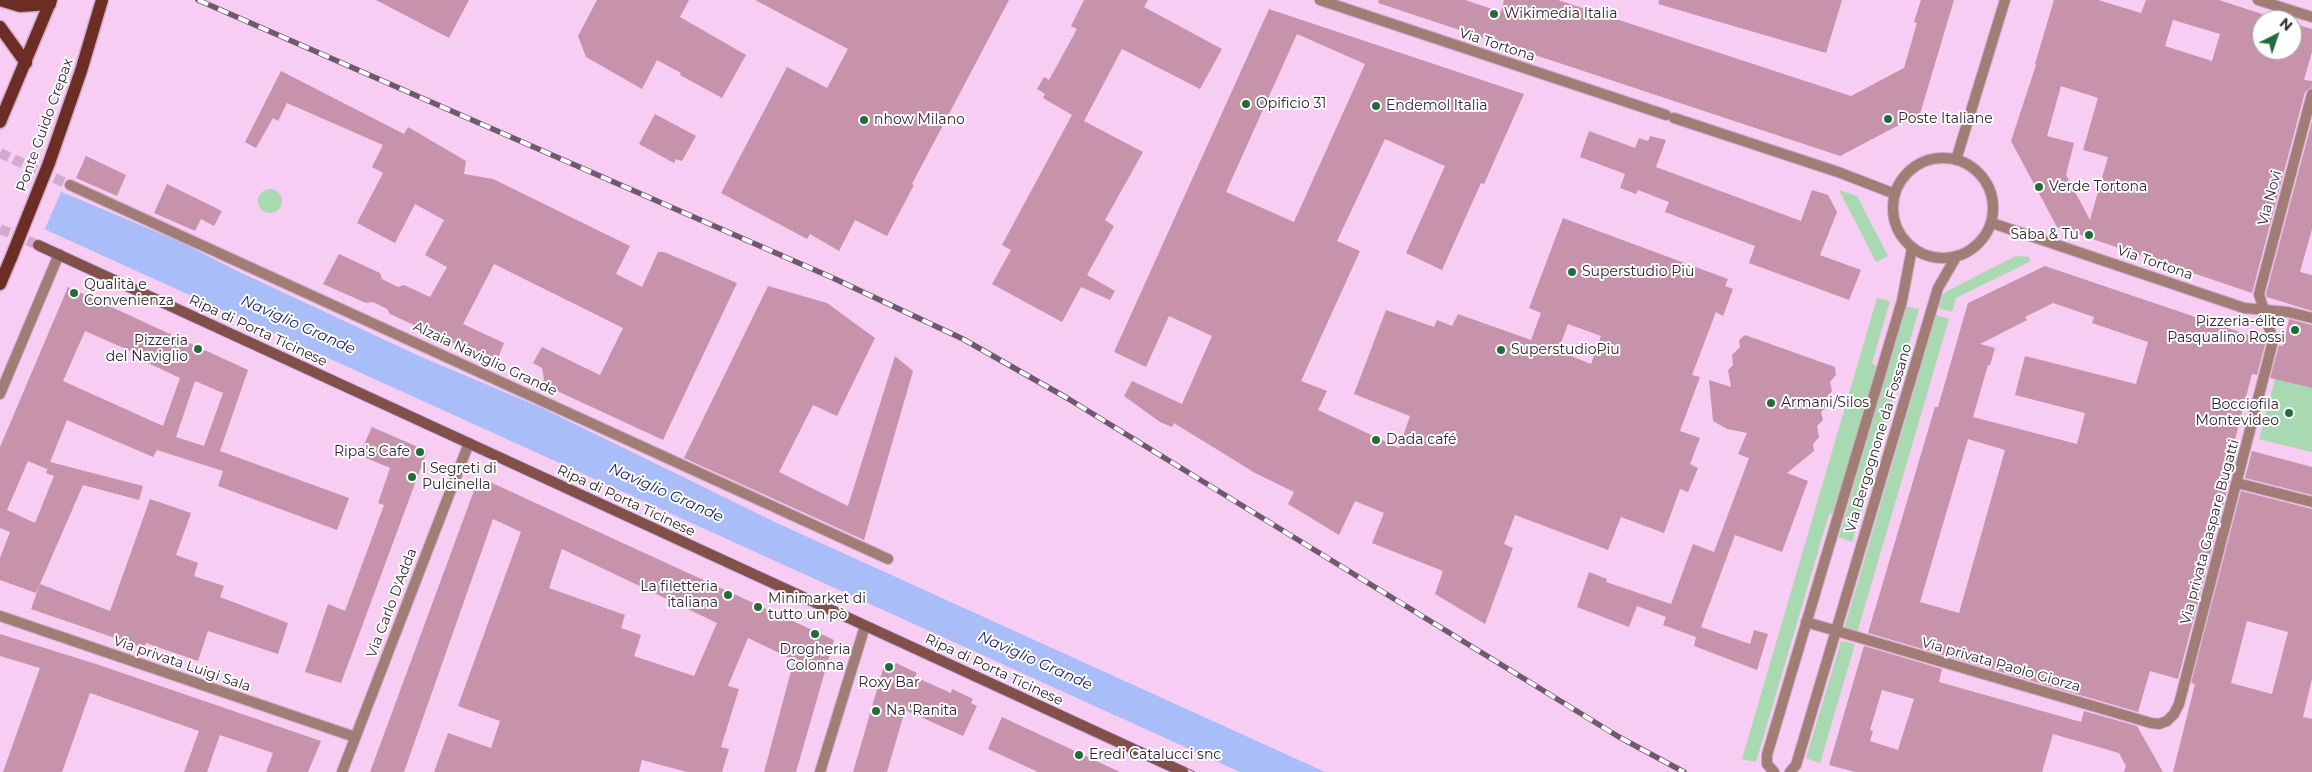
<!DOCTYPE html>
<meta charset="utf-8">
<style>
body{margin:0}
#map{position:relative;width:2312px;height:772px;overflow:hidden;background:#f7cdf3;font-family:Montserrat,sans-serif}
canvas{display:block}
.north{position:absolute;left:2252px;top:10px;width:50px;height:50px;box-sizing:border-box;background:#fdfefd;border:1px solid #aca6ac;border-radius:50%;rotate:41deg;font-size:14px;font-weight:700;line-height:20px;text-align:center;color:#332332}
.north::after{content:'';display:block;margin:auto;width:18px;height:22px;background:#236b38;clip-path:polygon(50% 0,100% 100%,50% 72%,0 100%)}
</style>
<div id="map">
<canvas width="2312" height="772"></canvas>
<div class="north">N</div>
</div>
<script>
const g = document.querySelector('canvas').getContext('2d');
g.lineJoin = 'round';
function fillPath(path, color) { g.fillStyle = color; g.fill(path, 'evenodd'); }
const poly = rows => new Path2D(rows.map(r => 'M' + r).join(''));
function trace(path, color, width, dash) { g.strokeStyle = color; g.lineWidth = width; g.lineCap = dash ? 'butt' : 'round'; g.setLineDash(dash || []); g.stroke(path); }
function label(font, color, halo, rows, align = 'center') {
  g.font = font + ' Montserrat,sans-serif'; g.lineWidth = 4; g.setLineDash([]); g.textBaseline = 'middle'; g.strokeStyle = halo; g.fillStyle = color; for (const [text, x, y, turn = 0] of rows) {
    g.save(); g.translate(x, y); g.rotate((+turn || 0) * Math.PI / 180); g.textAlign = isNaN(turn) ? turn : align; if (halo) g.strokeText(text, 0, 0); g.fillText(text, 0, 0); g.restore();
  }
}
const green = poly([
 '258 201a12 12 0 1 1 24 0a12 12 0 1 1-24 0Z',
 [1839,190,1857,196,1888,256,1876,262],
 [2016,256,2029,257,2031,261,1956,298,1952,312,1938,308,1942,296,1947,291],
 [1877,298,1890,301,1872,363,1877,367,1835,512,1829,514,1756,762,1742,759],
 [1905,306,1919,309,1852,542,1839,537],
 [1936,315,1949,319,1857,633,1844,629],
 [2275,379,2312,388,2312,452,2259,439],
 [1841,641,1855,644,1820,763,1806,758]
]);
const water = poly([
 [0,166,183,243,233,269,417,355,542,408,779,524,1325,772,1240,772,0,209]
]);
const pier = poly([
 [0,164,62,190,44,231,0,212]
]);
const building = poly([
 [376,0,469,0,449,38],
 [597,0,689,0,680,17,746,55,722,98,680,75,681,73,657,60,642,89,586,57,578,36],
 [755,0,1009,0,912,184,914,185,887,236,855,220,839,251,810,234,807,239,721,193,787,67,827,88,848,49],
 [1084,0,1148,0,1144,7,1222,49,1200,89,1122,49,1084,121,1143,152,1105,220,1114,226,1087,275,1115,291,1110,300,1081,287,1062,322,992,284,1011,250,1002,245,1072,115,1043,98,1045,94,1037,89,1044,77,1049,80,1077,29,1071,26],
 [1379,0,1465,0,1501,12,1504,0,1558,0,1851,96,1904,68,1917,23,1914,22,1921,0,1954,0,1920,114,1840,156,1378,3],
 [1659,0,1842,0,1826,53,1658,4],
 [2054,0,2098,0,2141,13,2146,0,2219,0,2262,14,2262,50,2292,50,2292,23,2312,29,2312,52,2304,80,2312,81,2312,87,2305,92,2252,293,2057,227,2011,141,2036,65,2035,64],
 [2173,20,2220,34,2212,61,2165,46],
 [2061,86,2098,98,2083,150,2108,157,2090,220,2066,175,2074,143,2047,136],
 [1269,9,1524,94,1484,184,1481,183,1442,270,1406,253,1445,166,1385,139,1337,241,1360,251,1301,381,1327,391,1318,410,1399,448,1410,416,1354,394,1386,310,1434,327,1437,320,1452,326,1458,314,1531,340,1541,313,1529,308,1563,218,1728,279,1725,286,1733,289,1723,316,1716,312,1692,375,1700,377,1680,431,1700,438,1690,464,1698,468,1688,492,1680,489,1664,533,1621,517,1608,550,1515,515,1504,544,1513,548,1485,624,1435,594,1443,571,1372,543,1384,513,1355,501,1339,535,1288,504,1294,492,1255,473,1174,423,1172,427,1160,422,1124,396,1132,381,1182,404,1212,336,1169,316,1146,367,1114,352],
 [1297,34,1365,64,1294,222,1226,192],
 [1568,324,1601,336,1591,364,1558,351],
 [281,71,404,134,408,127,466,161,464,174,493,179,630,246,616,274,642,287,658,252,664,252,737,283,663,440,542,384,544,379,542,368,533,363,542,347,600,375,623,328,494,264,463,324,504,343,496,363,390,314,387,309,373,302,366,303,323,284,339,254,380,273,382,279,398,287,404,285,430,297,447,267,425,255,444,220,415,204,395,243,357,223,383,173,372,167,383,145,287,103,278,121,273,118,256,148,245,142],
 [655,114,696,136,682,161,676,159,674,163,639,144],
 [2312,121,2312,229,2300,272,2312,275,2312,311,2267,297,2266,294],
 [1589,131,1635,148,1639,138,1648,141,1650,136,1666,140,1656,167,1801,221,1812,190,1828,195,1837,212,1820,255,1861,270,1849,300,1749,263,1755,246,1665,212,1669,202,1638,190,1636,194,1620,188,1625,174,1580,157],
 [86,156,126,175,117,196,76,178],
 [167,184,222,211,214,226,201,219,195,231,154,213],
 [2045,266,2266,341,2257,375,2252,374,2233,447,2238,448,2178,679,2150,671,2138,712,1868,633,1935,407,1938,407,1968,303],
 [2053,303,2094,317,2092,323,2148,342,2136,384,2025,356,2015,395,2085,413,2077,444,1973,417,1988,365,1990,365,1995,348,1980,344,2027,320,2025,317],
 [1968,439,2005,450,1959,613,1920,602],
 [768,286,827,303,875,338,837,416,813,405,779,472,848,506,895,356,913,371,864,540,684,458],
 [68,287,248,370,220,451,349,498,337,530,218,486,223,471,157,450,153,457,67,420,50,462,143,486,139,500,83,485,36,593,0,580,0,558,10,532,0,528,0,447],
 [85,331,135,353,135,357,180,378,163,426,63,381],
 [195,381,223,393,204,446,176,437],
 [28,461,47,469,49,464,46,473,54,476,35,523,7,510],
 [2289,319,2312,325,2312,388,2270,378,2279,345,2283,346],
 [1745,335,1835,367,1836,375,1830,382,1832,391,1825,399,1827,406,1821,412,1823,420,1817,426,1819,437,1813,444,1814,451,1787,473,1808,481,1782,552,1735,535,1701,627,1750,644,1754,630,1768,634,1757,670,1694,646,1696,637,1663,625,1666,617,1637,606,1629,627,1577,607,1589,572,1607,579,1606,582,1671,604,1693,544,1714,552,1749,458,1738,454,1747,433,1727,429,1713,421,1709,380,1731,387,1728,370,1733,365,1732,355,1740,347,1739,340],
 [372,427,427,451,341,683,305,672,328,604,345,611,384,505,378,503,390,468,359,455],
 [2252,451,2312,467,2312,495,2245,478],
 [479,477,834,640,796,772,764,772,794,660,748,638,728,686,739,689,721,747,729,749,722,772,687,772,642,760,639,772,434,772,448,733,491,748,500,721,458,706,521,532,493,519,404,772,370,772],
 [562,549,717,623,694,676,634,656,641,635,621,628,625,615,549,588],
 [2241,491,2312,509,2312,679,2303,717,2312,719,2312,772,2173,772,2195,684,2191,683],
 [2247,621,2288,632,2272,694,2231,683],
 [150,499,191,513,176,555,198,563,194,576,224,586,220,597,288,623,278,654,208,631,198,661,146,643,144,648,31,609,40,584,110,611],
 [0,634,99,665,321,741,308,772,266,772,273,753,220,735,207,772,184,772,199,731,90,693,62,772,3,772,40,668,0,656],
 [1864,646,1942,669,1939,682,2081,722,2084,711,2137,726,2163,772,2124,772,2126,766,2119,753,2053,734,2042,772,1855,772,1829,765],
 [1882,690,1914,699,1898,750,1870,741,1873,731,1870,730],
 [885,662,894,667,896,663,917,673,915,677,951,693,952,689,973,699,971,703,977,706,963,736,905,710,887,772,853,772],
 [1002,717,1090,758,1120,772,1038,772,988,749]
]);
const streetTunnel = poly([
 [0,153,70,185]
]);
const secondaryTunnel = poly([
 [0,229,38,245]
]);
const street = poly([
 [1320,0,1666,115],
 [2258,0,2312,17],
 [1674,118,1838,172,1895,194],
 '1893 208a50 50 0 1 1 100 0a50 50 0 1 1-100 0Z',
 [1956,160,2005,0],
 [70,185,888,559],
 [1992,223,2244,308,2288,312,2312,318],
 [0,394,59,254],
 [2237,483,2312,502],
 [0,616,355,737],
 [1806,622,2151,723,2159,724,2167,721,2174,714,2179,704,2273,341,2259,294,2312,94],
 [342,772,469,443],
 [820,772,865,626],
 [1774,772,1767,764,1767,755,1902,301,1912,248],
 [1790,772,1796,765,1938,288,1956,257]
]);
const secondary = poly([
 [38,245,1183,772]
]);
const primary = poly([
 [0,0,20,6,50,4],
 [0,27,26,63],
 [0,122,51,0],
 [49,163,81,71,102,0],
 [0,284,11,258]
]);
const tram = poly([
 [40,241,1195,772],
 [37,250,1174,772]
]);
const rail = poly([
 [198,0,833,278,963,339,1067,398,1619,737,1684,772]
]);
const primaryBridge = poly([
 [11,258,49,163]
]);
const markers = [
 [1494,14,5,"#236b38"],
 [1246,104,5,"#236b38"],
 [1376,106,5,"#236b38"],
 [1888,119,5,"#236b38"],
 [864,120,5,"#236b38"],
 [2039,187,5,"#236b38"],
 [2089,235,5,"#236b38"],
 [1572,272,5,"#236b38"],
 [74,293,5,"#236b38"],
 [2295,330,5,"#236b38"],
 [198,349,5,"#236b38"],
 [1501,350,5,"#236b38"],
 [1771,403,5,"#236b38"],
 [2289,413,5,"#236b38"],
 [1376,440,5,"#236b38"],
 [420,452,5,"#236b38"],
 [412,477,5,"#236b38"],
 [728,595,5,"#236b38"],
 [758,607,5,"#236b38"],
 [815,634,5,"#236b38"],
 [889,667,5,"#236b38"],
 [876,711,5,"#236b38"],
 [1079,755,5,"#236b38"]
];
const poiNames = [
 ["Wikimedia Italia",1504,14],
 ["Opificio 31",1256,104],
 ["Endemol Italia",1386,106],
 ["Poste Italiane",1898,119],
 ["nhow Milano",874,120],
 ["Verde Tortona",2049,187],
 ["Saba & Tu",2079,235,"right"],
 ["Superstudio Più",1582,272],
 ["Qualità e",84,285],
 ["Convenienza",84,301],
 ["Pizzeria-élite",2285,322,"right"],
 ["Pasqualino Rossi",2285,338,"right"],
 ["Pizzeria",188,341,"right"],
 ["del Naviglio",188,357,"right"],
 ["SuperstudioPiu",1511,350],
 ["Armani/Silos",1781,403],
 ["Bocciofila",2279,405,"right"],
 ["Montevideo",2279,421,"right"],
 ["Dada café",1386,440],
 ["Ripa's Cafe",410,452,"right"],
 ["I Segreti di",422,469],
 ["Pulcinella",422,485],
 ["La filetteria",718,587,"right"],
 ["italiana",718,603,"right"],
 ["Minimarket di",768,599],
 ["tutto un pò",768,615],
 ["Drogheria",815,650,"center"],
 ["Colonna",815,666,"center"],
 ["Roxy Bar",889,683,"center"],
 ["Na 'Ranita",886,711],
 ["Eredi Catalucci snc",1089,755]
];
const streetNames = [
 ["Via Tortona",1497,45,18],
 ["Ponte Guido Crepax",45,125,-70],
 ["Via Novi",2270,198,-75],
 ["Via Tortona",2155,263,19],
 ["Ripa di Porta Ticinese",258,331,25],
 ["Alzaia Naviglio Grande",485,359,25],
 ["Via Bergognone da Fossano",1879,438,-73],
 ["Ripa di Porta Ticinese",626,501,25],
 ["Via privata Gaspare Bugatti",2210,532,-75],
 ["Via Carlo D'Adda",392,603,-69],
 ["Via privata Luigi Sala",182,664,19],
 ["Via privata Paolo Giorza",2001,665,16],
 ["Ripa di Porta Ticinese",994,670,25]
];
const waterNames = [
 ["Naviglio Grande",298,325,24],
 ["Naviglio Grande",666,493,24],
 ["Naviglio Grande",1035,661,24]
];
fillPath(green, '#a8d9b0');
fillPath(water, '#a9bdf8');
fillPath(pier, '#f7cdf3');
fillPath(building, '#c693ab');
trace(streetTunnel, '#d0abcc', 10, [10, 5]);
trace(secondaryTunnel, '#d0abcc', 10, [10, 5]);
trace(street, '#d0abcc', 12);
trace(secondary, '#d0abcc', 12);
trace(primary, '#d0abcc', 15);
trace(street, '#a27d76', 10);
trace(secondary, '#834f46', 10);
trace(primary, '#6b2d24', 12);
trace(tram, '#70586e', 1);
trace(rail, '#70586e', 5.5);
trace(rail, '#fdfefd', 4, [11]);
trace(primaryBridge, '#d0abcc', 15, []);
trace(primaryBridge, '#6b2d24', 12);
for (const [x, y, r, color] of markers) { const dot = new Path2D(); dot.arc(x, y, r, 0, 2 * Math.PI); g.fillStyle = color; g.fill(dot); trace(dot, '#fdfefd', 2); }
label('14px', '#332332', '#fdfefd', poiNames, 'left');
label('14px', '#332332', '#fdfefd', streetNames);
label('italic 15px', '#151f6f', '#fdfefd', waterNames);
</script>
